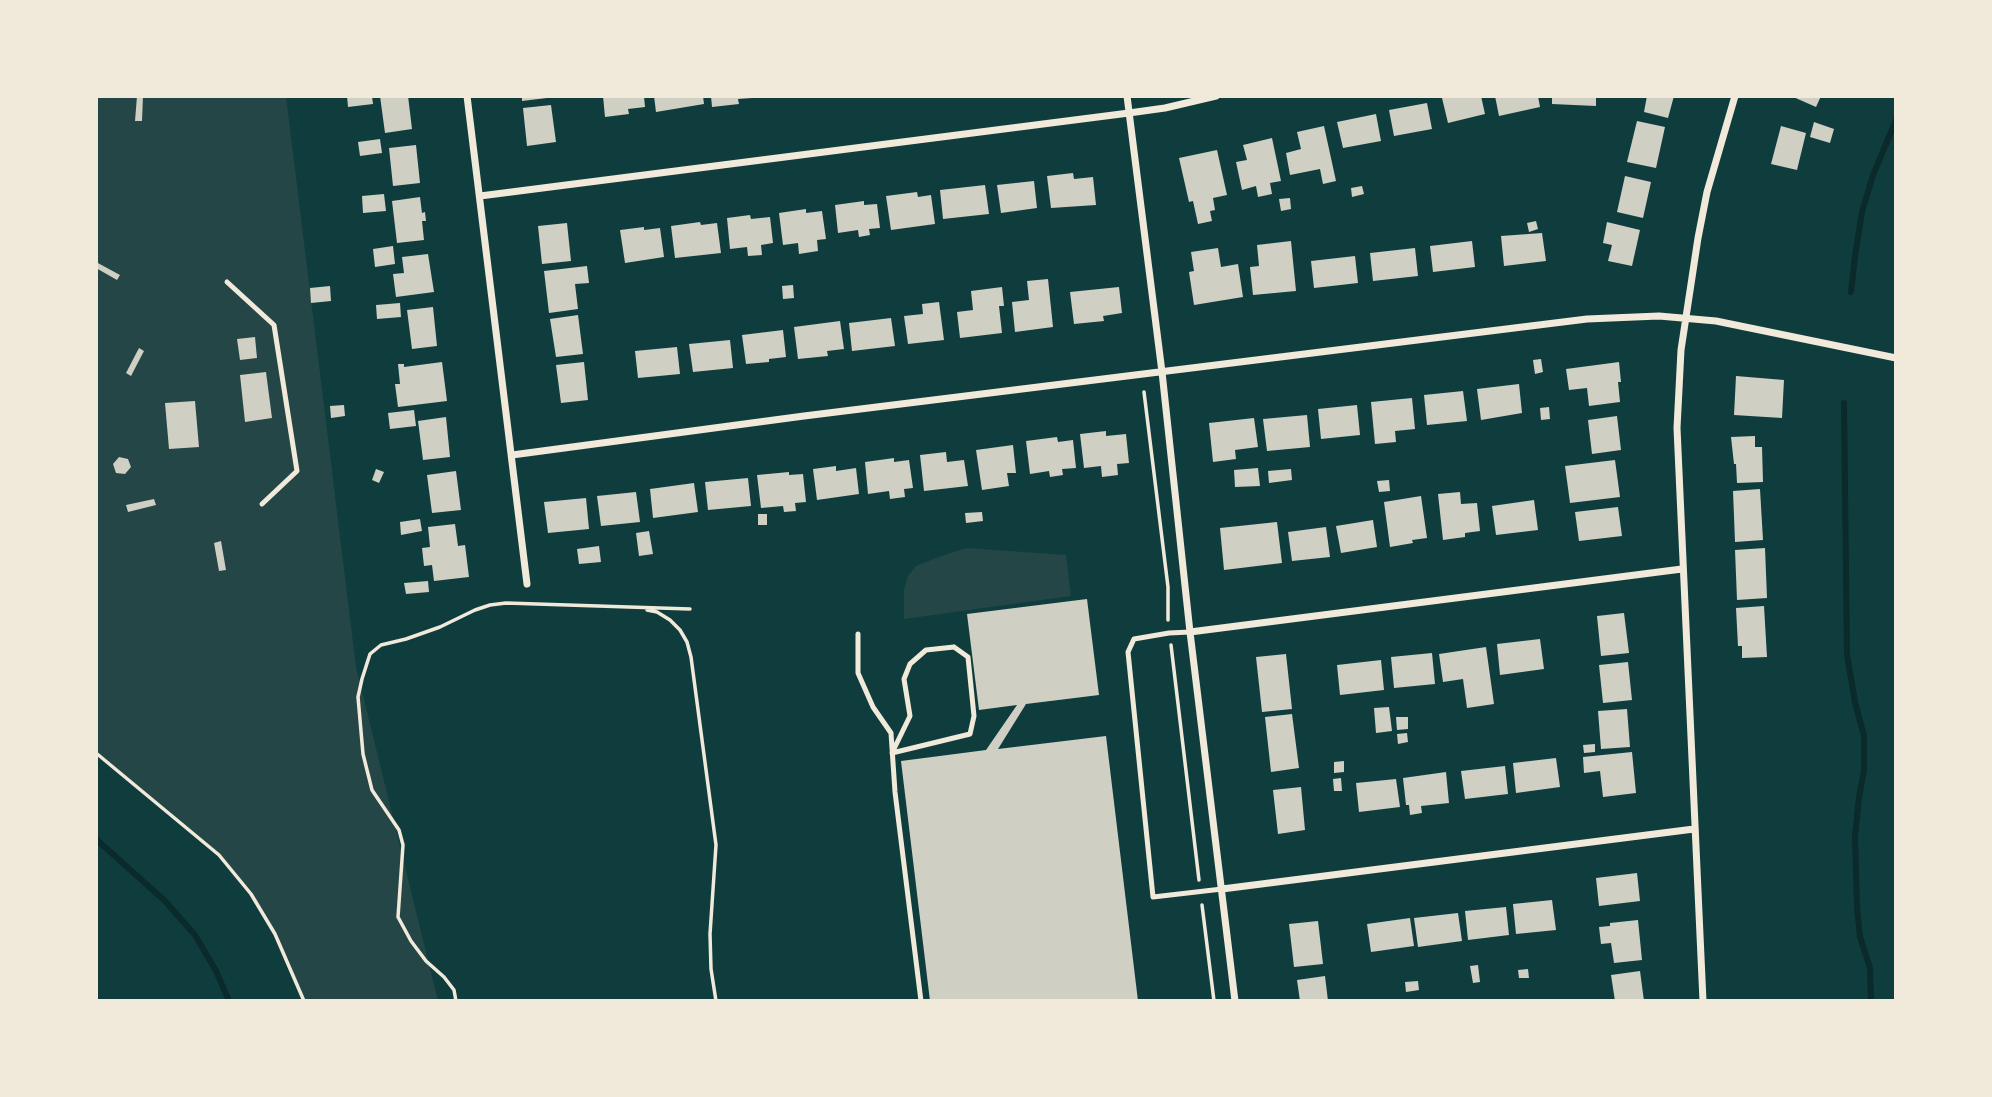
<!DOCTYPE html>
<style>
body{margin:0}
#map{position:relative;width:1992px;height:1097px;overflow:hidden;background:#0f3d3e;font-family:Cabin,sans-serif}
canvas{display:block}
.frame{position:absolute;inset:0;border:98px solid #f1e9da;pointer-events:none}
</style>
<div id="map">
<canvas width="1992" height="1097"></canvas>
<div class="frame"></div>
</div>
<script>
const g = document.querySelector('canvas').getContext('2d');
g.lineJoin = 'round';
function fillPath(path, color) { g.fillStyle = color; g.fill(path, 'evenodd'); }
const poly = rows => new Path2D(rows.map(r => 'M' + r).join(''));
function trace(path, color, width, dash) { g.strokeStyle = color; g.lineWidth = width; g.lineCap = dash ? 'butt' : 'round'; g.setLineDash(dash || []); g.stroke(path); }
const green = poly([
 [96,96,286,96,356,667,438,1001,304,1001,275,934,251,894,219,855,96,753],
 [966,548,1066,555,1071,596,904,619,904,590,908,576,916,566,936,558]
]);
const stream = poly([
 [1851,292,1855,256,1862,212,1873,175,1896,120],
 [1844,403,1847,655,1855,702,1864,736,1864,771,1859,797,1855,837,1857,908,1860,937,1870,968,1871,1001],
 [96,839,165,901,195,935,216,971,229,1001]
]);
const building = poly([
 [137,96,143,96,142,121,135,121],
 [347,96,372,96,373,104,348,107],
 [380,96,408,96,412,129,385,133],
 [522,96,547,96,547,98,522,101],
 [603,96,644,96,645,107,628,109,629,114,605,117],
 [654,96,703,96,704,104,656,112],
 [711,96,752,96,752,98,738,99,739,104,712,107],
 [1450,96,1481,96,1485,114,1448,123,1442,98],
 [1495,96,1538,96,1540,107,1499,116],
 [1552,96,1596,96,1596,106,1552,104],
 [1647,96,1674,96,1668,118,1644,112],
 [1791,96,1821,96,1816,107],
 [1427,103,1432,129,1394,136,1389,110],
 [551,105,556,142,527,146,523,108],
 [1376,114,1381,141,1343,148,1337,122],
 [1637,121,1665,127,1656,168,1627,162],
 [1814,122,1834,129,1830,143,1810,137],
 [1324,126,1336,181,1323,184,1320,169,1290,175,1286,153,1301,149,1297,132],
 [1781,126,1806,133,1797,170,1771,164],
 [1272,138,1281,181,1270,183,1272,194,1258,197,1256,186,1242,190,1236,162,1247,160,1243,145],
 [380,139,382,153,360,156,358,142],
 [416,145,420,183,393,186,389,148],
 [1217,150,1227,195,1213,198,1215,210,1210,211,1212,221,1198,224,1193,201,1189,202,1179,158],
 [1073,173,1074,179,1093,177,1096,205,1051,208,1047,176],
 [1625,176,1651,182,1643,218,1617,212],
 [1034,181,1037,208,1001,213,997,185],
 [985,185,989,214,943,219,940,190],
 [1362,186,1364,194,1352,197,1351,188],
 [917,192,918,197,931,195,935,224,891,230,886,196],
 [384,194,386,211,363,213,362,196],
 [420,197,422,213,425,212,426,221,422,221,424,240,397,243,392,201],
 [1290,198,1291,209,1281,211,1279,199],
 [864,201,864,205,877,204,880,228,869,229,870,235,859,237,858,230,838,233,835,205],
 [806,209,806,213,822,211,826,239,817,240,818,251,799,254,798,243,783,245,779,213],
 [750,215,751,219,770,217,773,243,761,245,762,255,748,256,747,247,730,249,727,218],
 [1536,221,1538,229,1529,232,1527,223],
 [700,222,701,225,717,223,721,253,675,258,671,226],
 [1607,222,1640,230,1632,266,1608,261,1612,245,1603,243],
 [567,223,571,261,542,264,538,226],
 [644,227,644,230,660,228,664,257,625,263,620,230],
 [1542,233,1546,261,1504,266,1501,236],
 [1291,241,1296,291,1253,295,1250,267,1259,266,1257,245],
 [1472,241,1475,267,1433,272,1430,246],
 [393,246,395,264,375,267,373,249],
 [1218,248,1221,267,1238,264,1243,297,1194,305,1189,272,1194,271,1191,252],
 [1415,248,1418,276,1373,281,1370,253],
 [428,254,434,292,396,297,393,274,404,273,402,257],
 [1355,256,1358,283,1314,288,1311,261],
 [96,262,120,275,117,280,96,268],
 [587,266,589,283,575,284,578,309,549,313,544,271],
 [1048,279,1053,327,1015,332,1012,302,1029,300,1027,281],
 [793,285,794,298,783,299,782,286],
 [330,286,331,301,311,303,310,288],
 [1002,287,1004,306,999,306,1002,333,960,338,957,312,973,310,971,291],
 [1119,287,1122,313,1103,316,1104,321,1074,324,1070,292],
 [939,302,944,340,908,344,904,316,923,314,922,304],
 [400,303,401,317,377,319,376,305],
 [433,307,437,346,412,349,407,310],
 [578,315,583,354,556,357,550,319],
 [891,318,895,346,852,351,849,323],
 [840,321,844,349,827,351,828,356,798,359,794,327],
 [783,330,786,357,769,359,769,362,746,364,742,335],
 [255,337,257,358,240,360,237,339],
 [730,340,733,368,693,372,689,344],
 [677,347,680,374,638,378,635,351],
 [139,348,144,351,131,376,126,373],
 [1541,359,1543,372,1535,374,1533,360],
 [442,362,447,401,398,407,395,384,400,384,398,364,404,364,404,367],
 [584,362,588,400,561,403,556,365],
 [1619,362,1621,382,1618,382,1620,402,1589,406,1587,388,1569,390,1566,369],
 [266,372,272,418,245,422,240,375],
 [1736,376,1784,380,1782,418,1734,415],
 [1519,384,1522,413,1481,420,1477,389],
 [1463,391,1467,421,1427,425,1424,395],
 [1412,398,1415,429,1395,431,1396,442,1375,444,1371,402],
 [195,401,199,447,169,449,165,403],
 [344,405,345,416,331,418,330,406],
 [1357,405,1360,435,1321,439,1318,409],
 [1549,407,1550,419,1541,420,1540,408],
 [414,410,416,426,390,429,388,413],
 [1307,415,1310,447,1267,451,1263,419],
 [1617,416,1621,450,1592,454,1588,420],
 [446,417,450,457,423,460,418,421],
 [1254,418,1258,447,1235,450,1236,459,1213,462,1209,423],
 [1106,431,1106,436,1126,434,1129,463,1117,464,1118,475,1102,477,1101,466,1084,468,1080,434],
 [1755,436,1755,447,1762,447,1763,482,1737,483,1736,464,1734,464,1731,437],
 [1057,437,1058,442,1073,440,1076,468,1062,469,1063,475,1050,477,1049,471,1030,474,1026,441],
 [1013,445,1016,473,1007,473,1009,486,982,490,976,450],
 [946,452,947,462,964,460,968,486,924,491,920,455],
 [119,457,128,459,131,467,125,474,116,473,113,464],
 [894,458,894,462,909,460,913,488,904,489,905,497,890,499,889,491,868,494,865,462],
 [1615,460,1620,497,1570,503,1565,466],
 [836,466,836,471,856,468,859,494,817,500,813,469],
 [1258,468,1260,486,1235,487,1234,470],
 [376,469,384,472,379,483,372,480],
 [1291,469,1292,480,1269,483,1268,471],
 [456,471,461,510,432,513,427,475],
 [789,472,789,475,803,474,806,502,795,503,796,511,784,512,783,506,761,508,757,475],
 [748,478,751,506,708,510,705,482],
 [1389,480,1390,491,1379,492,1377,481],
 [694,483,698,512,653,518,650,489],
 [1760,489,1763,540,1735,542,1733,491],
 [636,492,640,522,601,526,597,496],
 [1460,492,1461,504,1477,503,1480,531,1465,533,1465,537,1443,540,1438,494],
 [1421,496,1427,538,1412,540,1413,543,1390,547,1384,502],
 [586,498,589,529,548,533,544,502],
 [154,499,156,505,128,512,126,505],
 [1534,500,1538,530,1496,535,1492,506],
 [1618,507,1622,536,1579,541,1575,512],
 [982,512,983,521,966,523,965,513],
 [758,514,767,514,767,525,758,525],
 [420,519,422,531,401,535,400,522],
 [1373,520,1377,547,1341,553,1336,526],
 [1277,522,1282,563,1224,570,1220,528],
 [455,524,458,546,465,545,469,577,434,581,432,565,424,566,422,548,430,547,428,527],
 [1326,527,1330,557,1292,561,1288,532],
 [649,531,653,554,639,556,636,533],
 [221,541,226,570,219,571,214,543],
 [599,546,601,562,579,564,577,549],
 [1765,548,1767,598,1737,600,1735,550],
 [428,581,429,592,406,594,404,583],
 [1087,599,1099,695,1026,704,998,749,1106,736,1138,1001,930,1001,901,761,986,750,1017,705,979,710,967,614],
 [1764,606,1767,657,1742,658,1742,646,1738,646,1736,608],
 [1624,613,1629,653,1601,656,1597,616],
 [1540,639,1544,669,1500,675,1497,644],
 [1486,647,1494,704,1467,708,1463,679,1443,682,1439,654],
 [1432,653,1435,684,1394,688,1391,657],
 [1286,654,1292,709,1262,712,1256,657],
 [1381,660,1384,690,1340,695,1337,665],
 [1628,662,1632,700,1603,703,1599,665],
 [1389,707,1392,731,1376,733,1374,708],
 [1627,709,1630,747,1601,749,1598,711],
 [1292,714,1299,768,1271,772,1265,717],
 [1396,717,1408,717,1408,729,1397,730],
 [1407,733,1408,742,1398,744,1397,734],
 [1595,744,1595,752,1584,753,1583,745],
 [1632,752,1636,793,1603,797,1600,771,1584,773,1583,757],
 [1556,758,1560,787,1516,793,1513,763],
 [1344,761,1344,772,1334,773,1334,762],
 [1505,766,1508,794,1465,799,1461,771],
 [1446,772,1449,803,1421,806,1422,813,1410,815,1409,805,1406,805,1403,778],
 [1341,778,1342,791,1334,791,1333,779],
 [1396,779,1400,807,1359,812,1356,783],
 [1301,787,1305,830,1278,834,1273,790],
 [1637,873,1640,901,1599,906,1596,878],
 [1552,900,1556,930,1516,934,1513,904],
 [1506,907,1509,935,1468,940,1465,911],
 [1458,913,1462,941,1418,947,1414,918],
 [1410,918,1414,946,1371,952,1367,924],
 [1638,920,1642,960,1614,963,1611,943,1601,944,1599,927,1610,926,1610,923],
 [1318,921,1323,964,1294,967,1289,924],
 [1478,965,1480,982,1473,983,1470,966],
 [1528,969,1529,978,1519,978,1518,970],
 [1640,971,1644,1001,1615,1001,1611,975],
 [1325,976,1328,1001,1300,1001,1297,980],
 [1418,981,1419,990,1406,992,1405,982]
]);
const path = poly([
 [1144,392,1168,587,1168,620],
 [647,610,657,612,670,620,680,630,687,642,691,657,716,845,710,934,711,969,716,1001],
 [1171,645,1199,880],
 [96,753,219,855,251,894,275,934,304,1001],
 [1202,905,1214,1001],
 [456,1001,454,990,444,977,426,961,411,941,398,917,403,845,399,830,372,790,363,754,358,697,362,679,370,654,381,645,406,639,440,627,475,610,490,605,506,603,690,609]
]);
const service = poly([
 [227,282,274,325,297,471,262,504],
 [1190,632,1169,633,1134,639,1128,652,1153,897,1222,889],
 [858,634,858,673,873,707,891,733,895,792,921,1001],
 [954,647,968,657,974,716,970,734,892,753,910,716,904,679,910,664,926,650,954,647]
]);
const minor = poly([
 [467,96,527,584],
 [1127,96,1162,372,1190,632,1235,1001],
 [480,196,1129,113,1165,108,1216,96],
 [512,455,804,416,1587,319,1659,316,1716,321,1896,358],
 [1190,632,1682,569],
 [1222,889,1694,829],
 [1703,1001,1677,428,1681,350,1698,238,1707,192,1735,96]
]);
fillPath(green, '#244646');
trace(stream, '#0a2a2b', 6);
fillPath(building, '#cfcfc3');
trace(path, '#f1e9da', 3.5);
trace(service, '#f1e9da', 5);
trace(minor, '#f1e9da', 7);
</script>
